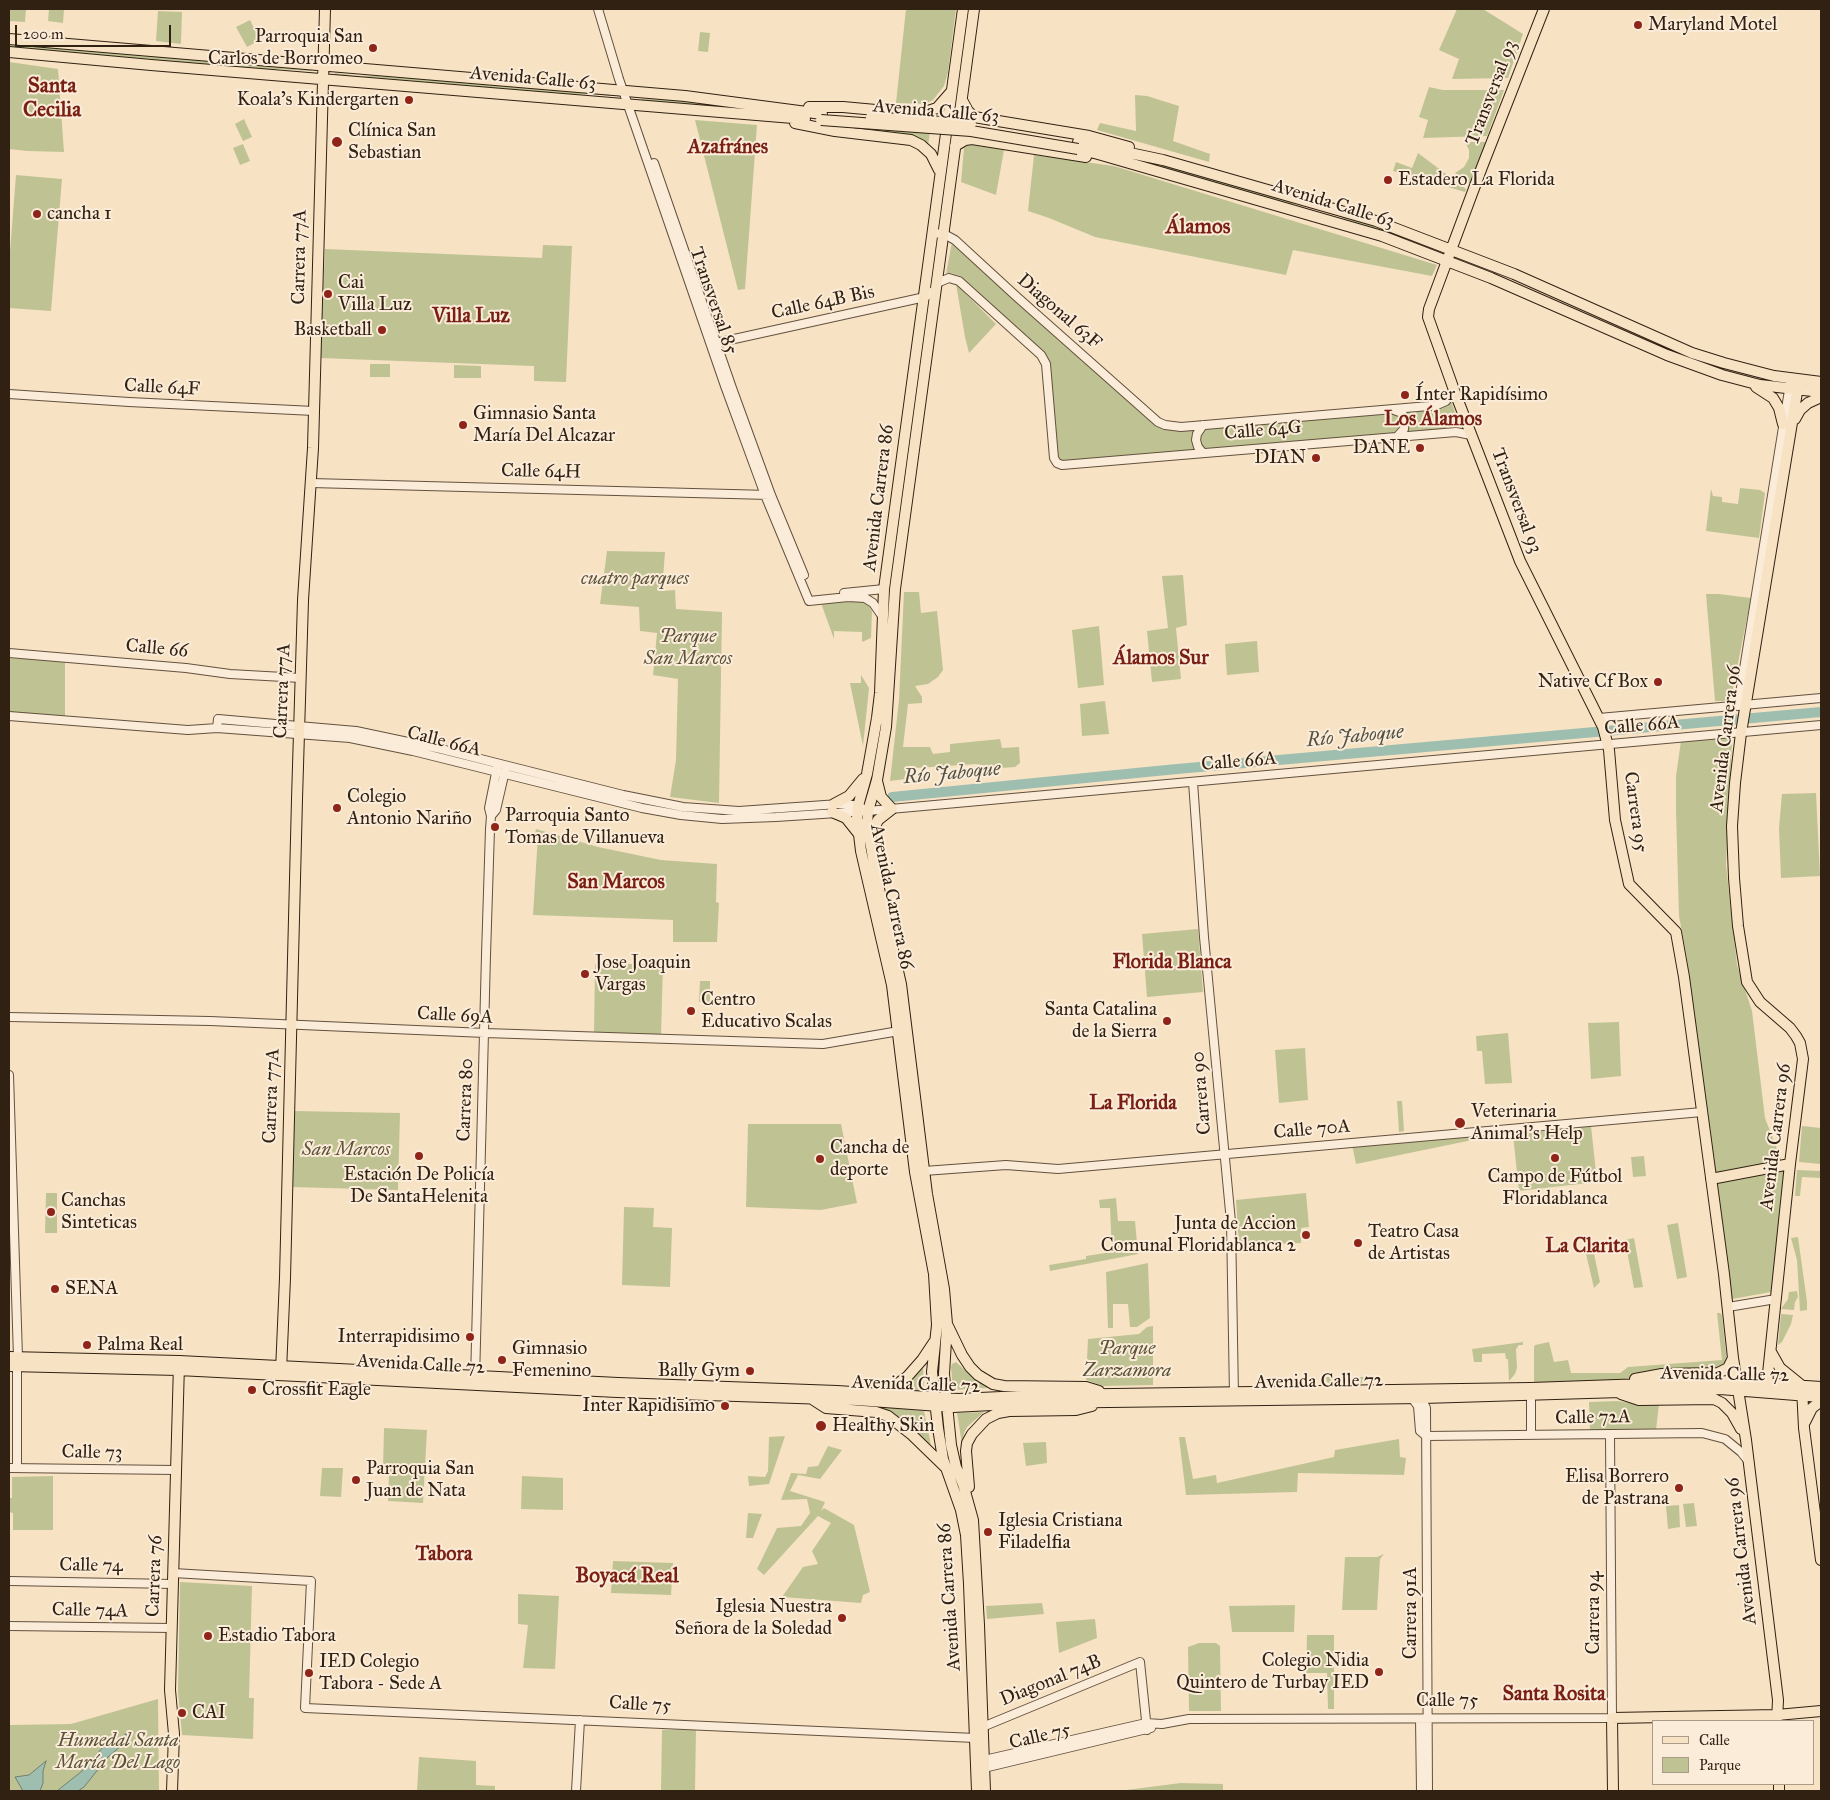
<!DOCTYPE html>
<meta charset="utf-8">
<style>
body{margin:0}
#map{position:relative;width:1830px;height:1800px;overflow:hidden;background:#f8e2c4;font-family:"IM FELL Great Primer",serif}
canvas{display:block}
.frame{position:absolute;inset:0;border:10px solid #312112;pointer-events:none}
.legend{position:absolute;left:1652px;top:1720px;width:162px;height:65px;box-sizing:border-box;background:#faecd9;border:1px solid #aa9b89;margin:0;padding:6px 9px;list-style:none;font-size:15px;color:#312112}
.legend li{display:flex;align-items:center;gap:10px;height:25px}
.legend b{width:25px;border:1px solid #aa9b89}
.scale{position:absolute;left:15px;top:25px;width:156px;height:22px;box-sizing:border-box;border:2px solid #312112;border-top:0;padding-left:6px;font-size:15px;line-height:18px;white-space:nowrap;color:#312112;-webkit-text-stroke:4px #faecd9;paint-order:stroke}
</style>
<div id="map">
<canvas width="1830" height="1800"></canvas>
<div class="frame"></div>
<ul class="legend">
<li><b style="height:6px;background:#f8e2c4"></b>Calle</li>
<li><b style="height:14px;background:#bfc393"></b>Parque</li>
</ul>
<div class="scale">200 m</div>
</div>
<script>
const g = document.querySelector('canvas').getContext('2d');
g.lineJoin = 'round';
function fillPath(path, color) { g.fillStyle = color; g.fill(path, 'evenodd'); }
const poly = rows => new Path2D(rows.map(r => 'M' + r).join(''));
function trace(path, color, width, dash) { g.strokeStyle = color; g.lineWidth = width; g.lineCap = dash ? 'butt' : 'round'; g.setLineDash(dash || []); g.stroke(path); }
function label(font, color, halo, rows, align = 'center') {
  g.font = font + ' "IM FELL Great Primer",serif'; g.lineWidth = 4; g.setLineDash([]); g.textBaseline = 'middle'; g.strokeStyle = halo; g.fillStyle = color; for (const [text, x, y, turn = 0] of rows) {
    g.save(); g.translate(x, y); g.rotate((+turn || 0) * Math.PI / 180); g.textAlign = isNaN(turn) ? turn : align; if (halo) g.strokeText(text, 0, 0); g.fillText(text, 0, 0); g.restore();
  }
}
const green = poly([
 [9,9,26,10,25,22,9,21],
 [49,9,64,9,63,23,48,21],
 [906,9,956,9,948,72,944,86,933,100,925,104,896,103],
 [1457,9,1483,9,1523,34,1508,78,1452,79,1459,59,1439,50],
 [158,11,182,12,181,44,156,41],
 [250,20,260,40,247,47,236,27],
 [700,32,710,33,708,52,698,51],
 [9,42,312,69,311,71,278,69,267,71,9,48],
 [9,62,58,69,64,152,27,151,9,149],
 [335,73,359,76,384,75,610,93,611,96,587,94,571,95,335,76],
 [1429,87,1443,90,1504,90,1487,136,1423,138,1428,120,1419,117],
 [1135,95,1147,96,1179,106,1173,141,1210,154,1209,162,1097,130,1100,123,1136,131],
 [642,99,686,100,778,112,641,102],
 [244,119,252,137,243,141,235,124],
 [695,120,757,125,745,289,738,290],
 [818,124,930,132,928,146],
 [1465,142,1488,142,1472,186,1455,173,1464,167,1469,158,1469,150],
 [243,144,250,161,240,165,233,148],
 [968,144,1004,150,996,195,961,182,964,148],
 [1088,147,1162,164,1322,210,1295,203,1291,204],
 [1418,153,1466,189,1465,192,1393,171,1396,162,1412,168],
 [1034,155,1114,166,1437,265,1432,276,1293,250,1286,275,1095,237,1049,218,1028,211],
 [16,175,62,179,51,311,9,308,9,264],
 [1342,215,1433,245,1432,249,1342,218],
 [952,242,1161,426,1317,419,1438,409,1446,406,1451,401,1457,418,1452,418,1452,425,1459,425,1460,429,1060,461,1056,458,1049,362,1044,354,960,276,951,273,946,274],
 [543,245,572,246,566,382,534,381,534,366,320,358,325,249,542,258],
 [956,284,996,324,969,353,965,337],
 [370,364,390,364,390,377,370,377],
 [454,365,481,366,481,378,454,378],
 [1740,488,1760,490,1765,493,1759,538,1706,531,1711,489,1713,496,1722,497,1722,502,1738,504],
 [607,551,665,552,662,591,675,590,676,609,722,612,719,803,670,797,676,760,678,679,653,675,657,633,640,631,639,607,600,604],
 [1183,575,1187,625,1176,628,1181,679,1152,682,1147,631,1168,628,1162,576],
 [904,592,919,592,921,613,937,611,943,670,938,677,928,684,915,686,922,697,922,703,908,704,903,747,930,747,933,754,950,752,950,744,1000,739,1002,748,1019,747,1020,763,1015,767,1001,768,976,764,916,768,908,766,905,779,890,781,899,700],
 [1706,594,1719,594,1751,598,1731,698,1728,701,1715,701],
 [861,601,867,603,872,611,871,638,862,642,862,632,834,631,834,639,821,603],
 [1099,626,1104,685,1078,688,1072,630],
 [1257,641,1259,672,1227,675,1225,644],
 [9,658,65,661,65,717,9,712],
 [861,675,869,688,863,746,850,683,861,683],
 [1105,701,1109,734,1082,736,1080,704],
 [1731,737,1732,741,1726,865,1737,965,1752,1011,1765,1118,1784,1167,1771,1292,1732,1299,1687,959,1679,916,1676,811,1676,776,1681,741],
 [1816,793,1820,876,1781,878,1779,828,1782,794],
 [536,829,598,847,661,860,717,864,716,902,719,903,717,942,673,942,673,920,533,915,538,835,535,834],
 [1198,929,1203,992,1147,997,1142,934],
 [595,964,663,964,661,1036,594,1035],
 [700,981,710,981,710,1002,699,1002],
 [1619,1022,1621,1076,1591,1079,1588,1023],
 [1508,1033,1512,1083,1485,1084,1482,1051,1477,1051,1476,1036],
 [1305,1048,1308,1100,1279,1103,1275,1050],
 [1397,1101,1402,1101,1404,1131,1399,1132],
 [294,1111,400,1113,398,1190,291,1187],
 [748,1124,841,1124,857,1203,821,1210,746,1207],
 [1591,1126,1597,1182,1519,1191,1513,1135],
 [1802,1126,1821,1128,1821,1164,1799,1162],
 [1481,1134,1482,1138,1356,1164,1352,1145],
 [1644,1156,1646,1176,1633,1177,1631,1157],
 [1797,1170,1821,1171,1821,1178,1802,1177,1800,1196,1795,1196],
 [46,1193,57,1193,57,1233,45,1233],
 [1306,1193,1309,1227,1301,1228,1301,1243,1239,1245,1236,1200],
 [1116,1198,1118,1221,1135,1221,1138,1254,1050,1271,1049,1265,1086,1259,1086,1256,1112,1252,1110,1208,1100,1208,1099,1200],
 [624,1207,654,1208,653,1227,672,1228,670,1287,622,1285],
 [1678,1223,1687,1277,1677,1279,1667,1225],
 [1590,1235,1600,1282,1594,1288,1582,1237],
 [1798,1237,1807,1302,1807,1310,1800,1311,1797,1260,1791,1238],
 [1634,1238,1643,1287,1634,1288,1625,1240],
 [1148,1263,1150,1318,1137,1327,1130,1327,1128,1304,1113,1304,1113,1328,1108,1328,1106,1272],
 [1797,1291,1798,1297,1795,1302,1794,1310,1781,1309,1788,1299,1789,1292],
 [1717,1313,1720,1313,1722,1315,1727,1362,1721,1368,1648,1373,1618,1381,1538,1384,1534,1383,1534,1347,1535,1345,1549,1342,1554,1362,1568,1360,1571,1373,1620,1373,1628,1367,1722,1360],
 [1781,1314,1793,1315,1791,1324,1782,1342,1778,1345],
 [1153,1326,1153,1385,1103,1386,1086,1380,1088,1339,1139,1334,1147,1327],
 [1523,1342,1523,1345,1519,1345,1516,1349,1517,1368,1515,1374,1509,1381,1508,1359,1506,1359,1505,1353,1482,1354,1482,1362,1474,1362,1472,1349],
 [956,1362,968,1373,988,1388,953,1390,951,1367,952,1364],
 [923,1366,924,1392,896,1390],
 [1326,1377,1365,1377,1361,1384,1331,1384,1327,1382],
 [1263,1378,1317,1378,1317,1382,1263,1382],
 [1618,1401,1636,1404,1659,1404,1656,1430,1590,1432,1589,1402],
 [878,1406,924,1411,931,1445,901,1418],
 [984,1412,967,1427,964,1433,963,1450,957,1413],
 [384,1428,427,1430,423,1503,388,1501,389,1475,386,1470,383,1469],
 [785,1436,769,1484,749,1486,748,1476,765,1477,768,1471,769,1437],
 [1179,1437,1185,1437,1193,1479,1216,1475,1217,1483,1334,1457,1335,1450,1399,1439,1400,1457,1406,1458,1404,1475,1298,1473,1297,1492,1186,1495],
 [1046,1442,1047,1463,1026,1466,1023,1443],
 [828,1446,842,1450,820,1479,798,1475,790,1491,825,1502,821,1511,824,1508,854,1525,870,1592,863,1595,861,1603,782,1597,803,1567,818,1564,812,1551,831,1523,818,1516,764,1575,757,1569,777,1528,801,1526,810,1513,807,1499,781,1500,791,1473,806,1474,808,1467,818,1466],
 [322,1468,343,1468,341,1497,320,1496],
 [53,1476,53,1530,13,1530,13,1513,9,1512,9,1498,12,1498,12,1477],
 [522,1476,563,1478,563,1510,521,1509],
 [1694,1503,1697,1526,1686,1527,1683,1504],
 [1679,1505,1680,1527,1668,1529,1666,1506],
 [748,1513,762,1514,753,1538,746,1538],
 [1384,1554,1380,1559,1377,1610,1342,1610,1345,1557,1377,1557],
 [613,1561,673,1563,671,1595,611,1593],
 [180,1582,252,1586,249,1698,254,1698,253,1739,182,1735,178,1692],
 [518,1594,559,1596,555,1669,523,1668,528,1625,518,1624],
 [1042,1603,1044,1614,987,1619,986,1606],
 [1295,1605,1294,1632,1232,1632,1229,1606],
 [1095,1619,1097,1638,1059,1653,1056,1622],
 [1307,1635,1334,1635,1334,1709,1328,1709,1327,1673,1306,1673],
 [1199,1643,1216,1643,1220,1646,1221,1711,1189,1711,1188,1647],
 [158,1699,159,1791,9,1791,9,1725,71,1724],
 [696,1729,695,1791,661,1791,662,1730],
 [419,1757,476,1761,476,1785,495,1786,495,1791,417,1791],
 [1181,1783,1223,1784,1223,1791,1118,1791]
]);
const water = poly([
 [126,1734,129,1739,108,1757,84,1787,78,1791,57,1791,82,1771,103,1747,126,1734],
 [46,1761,43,1771,43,1783,40,1791,23,1791,15,1777,29,1775,46,1761]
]);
const river = poly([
 [892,797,1177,769,1821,712]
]);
const minor = poly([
 [598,9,619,79,725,386,765,495,809,601,848,597,865,598,873,603,882,616],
 [654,163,732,388,771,495,804,575],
 [933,233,944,234,955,240,1017,297,1158,422,1165,425,1181,427,1429,406,1437,405,1446,401,1454,390],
 [937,283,949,278,959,281,1041,355,1046,364,1054,458,1057,463,1062,465,1456,432,1471,435],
 [716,343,925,297,936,289],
 [9,394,129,402,314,411],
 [1394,410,1402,413,1405,419,1404,429,1397,437],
 [1203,453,1198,447,1196,440,1197,434,1203,425],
 [311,483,769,495],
 [844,593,884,589],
 [9,653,186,668,230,674,301,678],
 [1738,706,1790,384],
 [9,716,188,730,217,728,350,738,413,751,642,808,681,815,722,819,776,817,868,811,1821,725],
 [1599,718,1821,698],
 [217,728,218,719,356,731,441,749,623,795,683,807,739,811,839,804,853,805,862,808],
 [1193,782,1204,937,1231,1222,1234,1396],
 [491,816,496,810,505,771],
 [9,1017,210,1021,485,1033,823,1044,899,1031],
 [9,1075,18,1357,15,1359],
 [924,1171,1006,1165,1058,1169,1702,1112],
 [1728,1307,1776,1299],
 [475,1380,486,955,490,829,491,816,489,808,497,768],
 [1420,1395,1426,1408,1428,1791],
 [1412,1398,1418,1406,1420,1431,1426,1436,1702,1433,1725,1439,1741,1452,1749,1462],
 [1531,1435,1531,1396],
 [9,1468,176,1470],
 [17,1468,17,1366,20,1363],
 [173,1573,311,1581,305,1708,975,1738],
 [9,1581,173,1584],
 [9,1626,172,1628],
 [1420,1719,1421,1791],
 [980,1728,1140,1662,1147,1730],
 [984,1760,1146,1723,1162,1724,1189,1719,1612,1718,1610,1434],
 [984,1768,1151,1728],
 [576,1791,580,1720]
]);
const major = poly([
 [963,9,884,589,880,693,877,718,867,774,858,806,857,818,861,851,892,985,915,1172,934,1274,937,1325,932,1372,938,1428,943,1459,961,1510,966,1535,969,1584,977,1791],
 [974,9,895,589,886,727,877,780,868,811,867,824,877,880,901,984,927,1194,944,1289,947,1324,944,1374,951,1445,956,1467,963,1484,973,1520,979,1625,985,1791],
 [1544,9,1482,167,1429,309,1428,317,1454,390,1520,561,1603,727,1609,750,1615,820,1629,884,1676,932,1684,977,1724,1274,1733,1358,1746,1440,1778,1700,1777,1721],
 [9,39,685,96,822,114],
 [9,52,151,65,805,119],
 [962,100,968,111,974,117,1089,136,1129,147],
 [809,107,843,107,919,114,937,108,951,92],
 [795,123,835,131,911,140,921,145,931,154,939,170],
 [1078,142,1163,160,1376,221,1514,274,1692,353,1724,363,1774,376,1821,382],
 [955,146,965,140,972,139,1086,157],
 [1078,149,1098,154,1382,236,1491,278,1667,355,1722,375,1760,385,1821,392],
 [1756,387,1773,398,1779,408,1783,424],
 [1795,419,1800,410,1808,403,1821,397],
 [834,804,849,796,863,779],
 [832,812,846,818,858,833],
 [869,839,878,820,892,809,881,797,877,781],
 [1711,1179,1790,1164],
 [948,1326,962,1355,970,1367,978,1375,993,1384,1004,1386,1086,1387,1099,1391],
 [1771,1352,1780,1368,1801,1385],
 [9,1357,179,1361,618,1383,837,1391,958,1399,1045,1395,1531,1388,1731,1381,1821,1387],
 [9,1366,178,1370,617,1392,857,1400,953,1407,1031,1403,1423,1398,1720,1389,1821,1397],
 [281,1371,285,1278,297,799,303,600,313,448,325,9],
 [1635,1379,1662,1374,1718,1373,1728,1368,1733,1358],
 [1767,1383,1790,1164,1803,1059,1800,1043,1796,1036,1790,1028,1760,1002,1747,982,1738,926,1734,878,1732,826,1735,783,1741,733,1799,380],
 [1802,1388,1804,1428,1821,1560],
 [881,1393,893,1387,907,1377,922,1360,934,1342],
 [1621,1394,1639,1400,1714,1399,1722,1403,1732,1413,1741,1429],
 [812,1399,826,1408,876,1412,888,1416,911,1434,945,1467],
 [1805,1422,1812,1408,1821,1401],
 [969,1487,966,1451,967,1443,972,1434,986,1419,998,1413,1009,1411,1076,1410,1092,1406],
 [1779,1784,1779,1791],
 [172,1791,174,1734,170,1690,179,1364],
 [1613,1791,1612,1718,1777,1715,1821,1711]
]);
const majorBridge = poly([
 [871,117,971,124],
 [821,120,971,131,1078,149]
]);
const markers = [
 [1638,25,5,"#8f2418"],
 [373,48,5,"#8f2418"],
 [409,100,5,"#8f2418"],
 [337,142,6,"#8f2418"],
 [1388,180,5,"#8f2418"],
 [37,214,5,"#8f2418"],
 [328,294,5,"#8f2418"],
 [382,330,5,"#8f2418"],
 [1405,395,5,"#8f2418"],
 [463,425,5,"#8f2418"],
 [1420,448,5,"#8f2418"],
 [1316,458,5,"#8f2418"],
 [1658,682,5,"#8f2418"],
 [337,808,5,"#8f2418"],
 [495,827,5,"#8f2418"],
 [585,974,5,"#8f2418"],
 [691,1011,5,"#8f2418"],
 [1167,1021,5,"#8f2418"],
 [1460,1123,6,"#8f2418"],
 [419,1156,5,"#8f2418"],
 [1555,1158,5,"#8f2418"],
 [820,1159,5,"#8f2418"],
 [51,1212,5,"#8f2418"],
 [1306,1235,5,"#8f2418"],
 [1358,1243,5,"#8f2418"],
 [55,1289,5,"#8f2418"],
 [470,1337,5,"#8f2418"],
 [87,1345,5,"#8f2418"],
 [502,1360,5,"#8f2418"],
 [750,1371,5,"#8f2418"],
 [252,1390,5,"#8f2418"],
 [725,1406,5,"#8f2418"],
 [821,1426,6,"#8f2418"],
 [356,1480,5,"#8f2418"],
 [1679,1488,5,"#8f2418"],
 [988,1532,5,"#8f2418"],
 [842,1618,5,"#8f2418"],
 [208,1636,5,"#8f2418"],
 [1379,1672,5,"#8f2418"],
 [309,1673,5,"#8f2418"],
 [182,1713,5,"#8f2418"]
];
const poiNames = [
 ["Maryland Motel",1648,25],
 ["Parroquia San",363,37,"right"],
 ["Carlos de Borromeo",363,59,"right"],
 ["Koala's Kindergarten",399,100,"right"],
 ["Clínica San",348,131],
 ["Sebastian",348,153],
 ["Estadero La Florida",1398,180],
 ["cancha 1",47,214],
 ["Cai",338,283],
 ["Villa Luz",338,305],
 ["Basketball",372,330,"right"],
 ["Ínter Rapidísimo",1415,395],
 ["Gimnasio Santa",473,414],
 ["María Del Alcazar",473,436],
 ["DANE",1410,448,"right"],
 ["DIAN",1306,458,"right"],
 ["Native Cf Box",1648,682,"right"],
 ["Colegio",347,797],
 ["Antonio Nariño",347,819],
 ["Parroquia Santo",505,816],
 ["Tomas de Villanueva",505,838],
 ["Jose Joaquin",595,963],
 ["Vargas",595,985],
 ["Centro",701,1000],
 ["Educativo Scalas",701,1022],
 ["Santa Catalina",1157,1010,"right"],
 ["de la Sierra",1157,1032,"right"],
 ["Veterinaria",1471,1112],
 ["Animal's Help",1471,1134],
 ["Cancha de",830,1148],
 ["deporte",830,1170],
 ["Estación De Policía",419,1175,"center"],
 ["De SantaHelenita",419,1197,"center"],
 ["Campo de Fútbol",1555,1177,"center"],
 ["Floridablanca",1555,1199,"center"],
 ["Canchas",61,1201],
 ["Sinteticas",61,1223],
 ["Junta de Accion",1296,1224,"right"],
 ["Comunal Floridablanca 2",1296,1246,"right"],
 ["Teatro Casa",1368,1232],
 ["de Artistas",1368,1254],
 ["SENA",65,1289],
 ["Interrapidisimo",460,1337,"right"],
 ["Palma Real",97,1345],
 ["Gimnasio",512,1349],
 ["Femenino",512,1371],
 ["Bally Gym",740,1371,"right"],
 ["Crossfit Eagle",262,1390],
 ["Inter Rapidisimo",715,1406,"right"],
 ["Healthy Skin",832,1426],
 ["Parroquia San",366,1469],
 ["Juan de Nata",366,1491],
 ["Elisa Borrero",1669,1477,"right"],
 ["de Pastrana",1669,1499,"right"],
 ["Iglesia Cristiana",998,1521],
 ["Filadelfia",998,1543],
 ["Iglesia Nuestra",832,1607,"right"],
 ["Señora de la Soledad",832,1629,"right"],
 ["Estadio Tabora",218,1636],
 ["Colegio Nidia",1369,1661,"right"],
 ["Quintero de Turbay IED",1369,1683,"right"],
 ["IED Colegio",319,1662],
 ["Tabora - Sede A",319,1684],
 ["CAI",192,1713]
];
const streetNames = [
 ["Avenida Calle 63",533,79,5],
 ["Transversal 93",1492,93,-69],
 ["Avenida Calle 63",936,112,5],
 ["Avenida Calle 63",1333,204,17],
 ["Carrera 77A",300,257,-89],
 ["Transversal 85",713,301,71],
 ["Calle 64B Bis",823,303,-12],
 ["Diagonal 63F",1059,312,41],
 ["Calle 64F",162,388,3],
 ["Calle 64G",1263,431,-5],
 ["Calle 64H",541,472,1],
 ["Avenida Carrera 86",879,498,-83],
 ["Transversal 93",1516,501,69],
 ["Calle 66",157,649,5],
 ["Carrera 77A",283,691,-88],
 ["Calle 66A",1642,726,-5],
 ["Avenida Carrera 96",1726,739,-83],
 ["Calle 66A",444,742,14],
 ["Calle 66A",1239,762,-5],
 ["Carrera 95",1635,812,82],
 ["Avenida Carrera 86",891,897,78],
 ["Calle 69A",455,1016,3],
 ["Carrera 90",1202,1093,-95],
 ["Carrera 77A",272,1096,-88],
 ["Carrera 80",466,1100,-88],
 ["Calle 70A",1312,1130,-5],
 ["Avenida Carrera 96",1776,1137,-83],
 ["Avenida Calle 72",421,1365,3],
 ["Avenida Calle 72",1725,1375,1],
 ["Avenida Calle 72",1319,1382,-1],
 ["Avenida Calle 72",916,1385,2],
 ["Calle 72A",1593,1418,-1],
 ["Calle 73",92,1453,1],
 ["Avenida Carrera 96",1742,1551,-97],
 ["Calle 74",91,1566,1],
 ["Carrera 76",155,1576,-88],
 ["Avenida Carrera 86",950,1597,-94],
 ["Calle 74A",90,1611,1],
 ["Carrera 91A",1411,1613,-90],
 ["Carrera 94",1594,1613,-90],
 ["Diagonal 74B",1051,1681,-22],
 ["Calle 75",1447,1701],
 ["Calle 75",640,1705,3],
 ["Calle 75",1040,1737,-13]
];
const parkNames = [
 ["cuatro parques",635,579],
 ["Parque",688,637],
 ["San Marcos",688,659],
 ["San Marcos",346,1150],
 ["Parque",1127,1349],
 ["Zarzamora",1127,1371],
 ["Humedal Santa",118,1741],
 ["María Del Lago",118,1763]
];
const neighbourhoodNames = [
 ["Azafránes",728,148],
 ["Villa Luz",471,317],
 ["Los Álamos",1433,420],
 ["Álamos Sur",1161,659],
 ["San Marcos",616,883],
 ["Florida Blanca",1172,963],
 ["La Florida",1133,1104],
 ["La Clarita",1587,1247],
 ["Tabora",444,1555],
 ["Santa Rosita",1554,1695]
];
const waterNames = [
 ["Río Jaboque",1355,737,-5],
 ["Río Jaboque",952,774,-5]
];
const quarterNames = [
 ["Santa",52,87],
 ["Cecilia",52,111],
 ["Álamos",1198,228],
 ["Boyacá Real",627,1577]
];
fillPath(green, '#bfc393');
fillPath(water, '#9ebeb0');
trace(water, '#727f71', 1);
trace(river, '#9ebeb0', 10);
trace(minor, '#63513e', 10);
trace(major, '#312112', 12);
trace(minor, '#faecd9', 8);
trace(major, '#f8e2c4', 10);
trace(majorBridge, '#312112', 12, []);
trace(majorBridge, '#f8e2c4', 10);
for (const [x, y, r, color] of markers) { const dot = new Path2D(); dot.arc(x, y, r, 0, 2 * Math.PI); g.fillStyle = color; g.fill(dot); trace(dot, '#faecd9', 2); }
label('19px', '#312112', '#faecd9', poiNames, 'left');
label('19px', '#312112', '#faecd9', streetNames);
label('italic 19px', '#5c5239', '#faecd9', parkNames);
label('bold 20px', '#7a1f14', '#faecd9', neighbourhoodNames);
label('italic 20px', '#525041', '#faecd9', waterNames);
label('bold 21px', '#7a1f14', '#faecd9', quarterNames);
</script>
